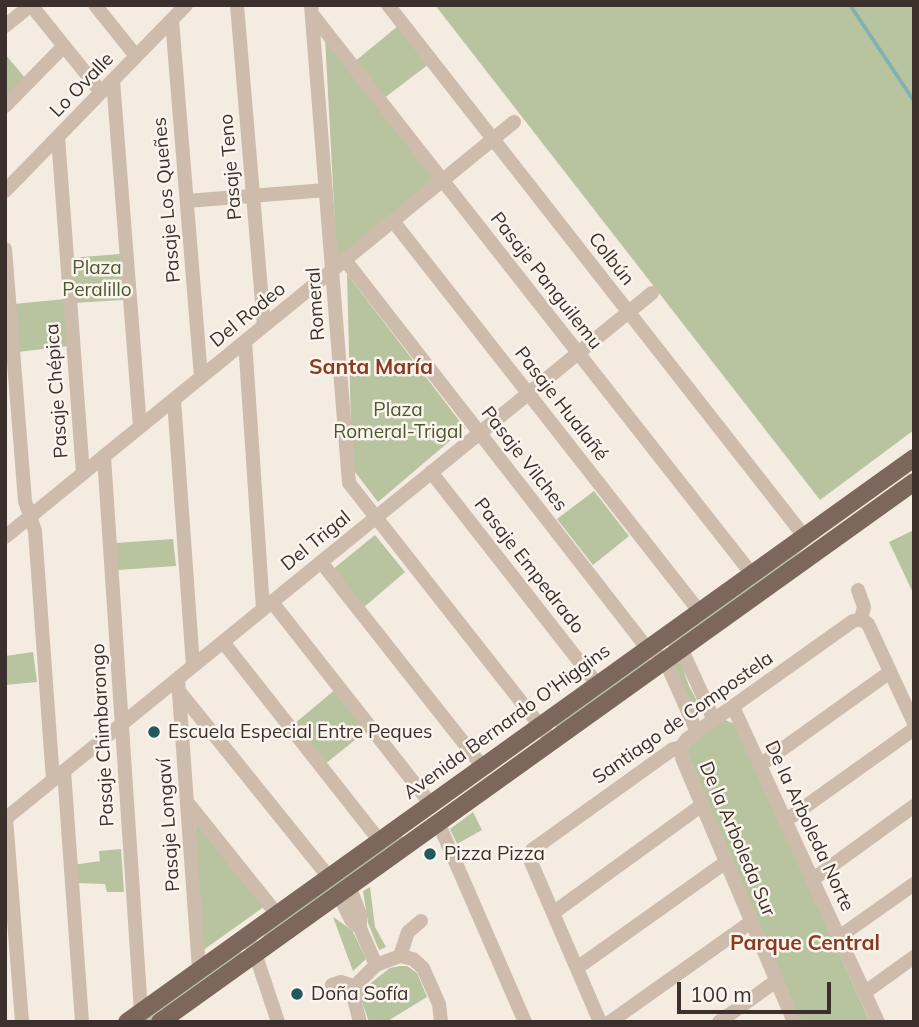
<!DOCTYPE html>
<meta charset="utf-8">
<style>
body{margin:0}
#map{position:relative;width:919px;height:1027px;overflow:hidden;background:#f4ebe1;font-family:Mulish,sans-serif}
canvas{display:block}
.frame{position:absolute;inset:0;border:7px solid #3b302b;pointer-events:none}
.scale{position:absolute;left:677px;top:982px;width:154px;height:32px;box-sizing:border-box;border:4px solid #3b302b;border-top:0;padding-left:9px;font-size:21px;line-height:24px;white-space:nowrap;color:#3b302b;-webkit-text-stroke:5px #fbf5ee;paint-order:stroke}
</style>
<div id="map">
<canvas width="919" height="1027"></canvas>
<div class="frame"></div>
<div class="scale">100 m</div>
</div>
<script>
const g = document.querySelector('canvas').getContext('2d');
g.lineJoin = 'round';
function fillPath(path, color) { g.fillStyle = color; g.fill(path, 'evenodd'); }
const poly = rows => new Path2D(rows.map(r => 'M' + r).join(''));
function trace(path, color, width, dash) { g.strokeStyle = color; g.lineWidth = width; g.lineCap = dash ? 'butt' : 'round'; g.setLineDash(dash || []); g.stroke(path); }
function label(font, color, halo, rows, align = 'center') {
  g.font = font + ' Mulish,sans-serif'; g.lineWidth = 5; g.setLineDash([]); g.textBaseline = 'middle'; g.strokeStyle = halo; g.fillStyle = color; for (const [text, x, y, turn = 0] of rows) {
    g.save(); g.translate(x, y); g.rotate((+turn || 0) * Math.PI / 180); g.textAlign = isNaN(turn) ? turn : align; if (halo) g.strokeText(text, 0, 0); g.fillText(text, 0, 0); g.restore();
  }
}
const green = poly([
 [435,5,914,5,914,430,820,500],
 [398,26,429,64,379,102,438,178,337,261,325,37,348,67],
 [5,54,26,79,5,99],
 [120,254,123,300,73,303,70,258],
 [347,274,465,428,378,502,352,468],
 [65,299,69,346,18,352,14,304],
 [594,491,629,536,593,565,557,519],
 [914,530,914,595,889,542],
 [815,534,817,538,788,562,680,641,671,634],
 [375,535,405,572,363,608,332,570],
 [173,539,176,566,118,570,116,543],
 [33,652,37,682,5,685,5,656],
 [645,655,650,659,651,664,556,728,555,722],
 [680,660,689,686,703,712,699,715,690,712,672,664],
 [337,688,370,728,325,764,294,724],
 [725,720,735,724,870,1022,801,1022,685,748],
 [473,812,482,830,457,844,450,829],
 [195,817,265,906,202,951],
 [400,832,404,840,263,939,264,932],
 [121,849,124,892,107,892,105,884,74,883,73,865,100,861,99,851],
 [370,887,375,927,386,947,379,950,368,923,363,891],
 [333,917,352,930,366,959,353,971],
 [241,951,241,957,151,1022,136,1022],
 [400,966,407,966,417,973,427,997,386,1022,369,1022,361,999,363,989,390,968]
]);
const stream = poly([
 [850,5,914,101]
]);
const minor = poly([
 [31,5,101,92],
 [95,5,136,56],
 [237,5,264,326],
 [311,5,349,483,552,741],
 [388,5,804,536],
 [312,14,751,573],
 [172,20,201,377],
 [5,26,31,5],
 [113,80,140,427],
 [5,106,64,46],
 [58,137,83,474],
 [5,191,186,5],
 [187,201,326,190],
 [393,221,699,611],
 [5,249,25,501,35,531,53,780],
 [345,260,647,648,665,660,697,732],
 [245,341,263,609],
 [174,400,193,666],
 [104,457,141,1012],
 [431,472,597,684],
 [5,537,514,122],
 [321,562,482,766],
 [858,590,864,607,861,619],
 [272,602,430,803],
 [861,619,868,624,914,723],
 [223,642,379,840],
 [675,644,681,648,714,720],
 [178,679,199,969],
 [178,690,328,876],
 [733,707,878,1022],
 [681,747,682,758,794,1022],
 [760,765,890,672],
 [64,771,82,1022],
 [187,802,276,913],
 [6,818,22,1022],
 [5,819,652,293],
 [785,821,914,729],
 [438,822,525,1022],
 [812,880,914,806],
 [349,886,360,914,360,928,376,965],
 [338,893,351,920,360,928],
 [553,913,702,805],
 [246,935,255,953,278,1022],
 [839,937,914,884],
 [400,956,408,932,421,921],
 [577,968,726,862],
 [332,985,341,982,356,987],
 [864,993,914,957],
 [360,1022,354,999,357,984,376,965,400,956,413,959,423,968,439,1004,441,1022],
 [600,1022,531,862,532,850,673,749,681,747,687,739,853,621,861,619],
 [610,1022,751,922],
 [719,1022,776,981]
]);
const major = poly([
 [127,1022,914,458],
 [160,1022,914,482]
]);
const markers = [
 [154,732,7,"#1f5a5e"],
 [430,854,7,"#1f5a5e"],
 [297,994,7,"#1f5a5e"]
];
const streetNames = [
 ["Lo Ovalle",82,85,-46],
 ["Pasaje Teno",231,167,-95],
 ["Pasaje Los Queñes",167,200,-95],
 ["Colbún",611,259,52],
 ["Pasaje Panguilemu",546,281,52],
 ["Romeral",316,304,-94],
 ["Del Rodeo",248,315,-39],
 ["Pasaje Chépica",57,391,-94],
 ["Pasaje Hualañé",561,404,52],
 ["Pasaje Vilches",524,459,52],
 ["Del Trigal",316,541,-39],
 ["Pasaje Empedrado",529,566,52],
 ["Santiago de Compostela",683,718,-35],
 ["Avenida Bernardo O'Higgins",507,722,-36],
 ["Pasaje Chimbarongo",103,735,-93],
 ["Pasaje Longaví",169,825,-94],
 ["De la Arboleda Norte",809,826,65],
 ["De la Arboleda Sur",737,839,67]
];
const parkNames = [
 ["Plaza",97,268],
 ["Peralillo",97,290],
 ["Plaza",398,410],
 ["Romeral-Trigal",398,432]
];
const poiNames = [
 ["Escuela Especial Entre Peques",168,732],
 ["Pizza Pizza",444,854],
 ["Doña Sofía",311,994]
];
const neighbourhoodNames = [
 ["Santa María",371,368],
 ["Parque Central",805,944]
];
fillPath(green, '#b8c4a0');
trace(stream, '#7fb0b2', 3.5);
trace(minor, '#cdbbac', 14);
trace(major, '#7d675c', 18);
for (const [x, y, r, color] of markers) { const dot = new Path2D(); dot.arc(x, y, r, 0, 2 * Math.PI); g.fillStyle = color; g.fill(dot); trace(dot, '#fbf5ee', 2.5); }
label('19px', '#3b302b', '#fbf5ee', streetNames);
label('19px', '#4a5a2e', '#fbf5ee', parkNames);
label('19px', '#3b302b', '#fbf5ee', poiNames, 'left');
label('bold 21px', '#8c3b22', '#fbf5ee', neighbourhoodNames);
</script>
